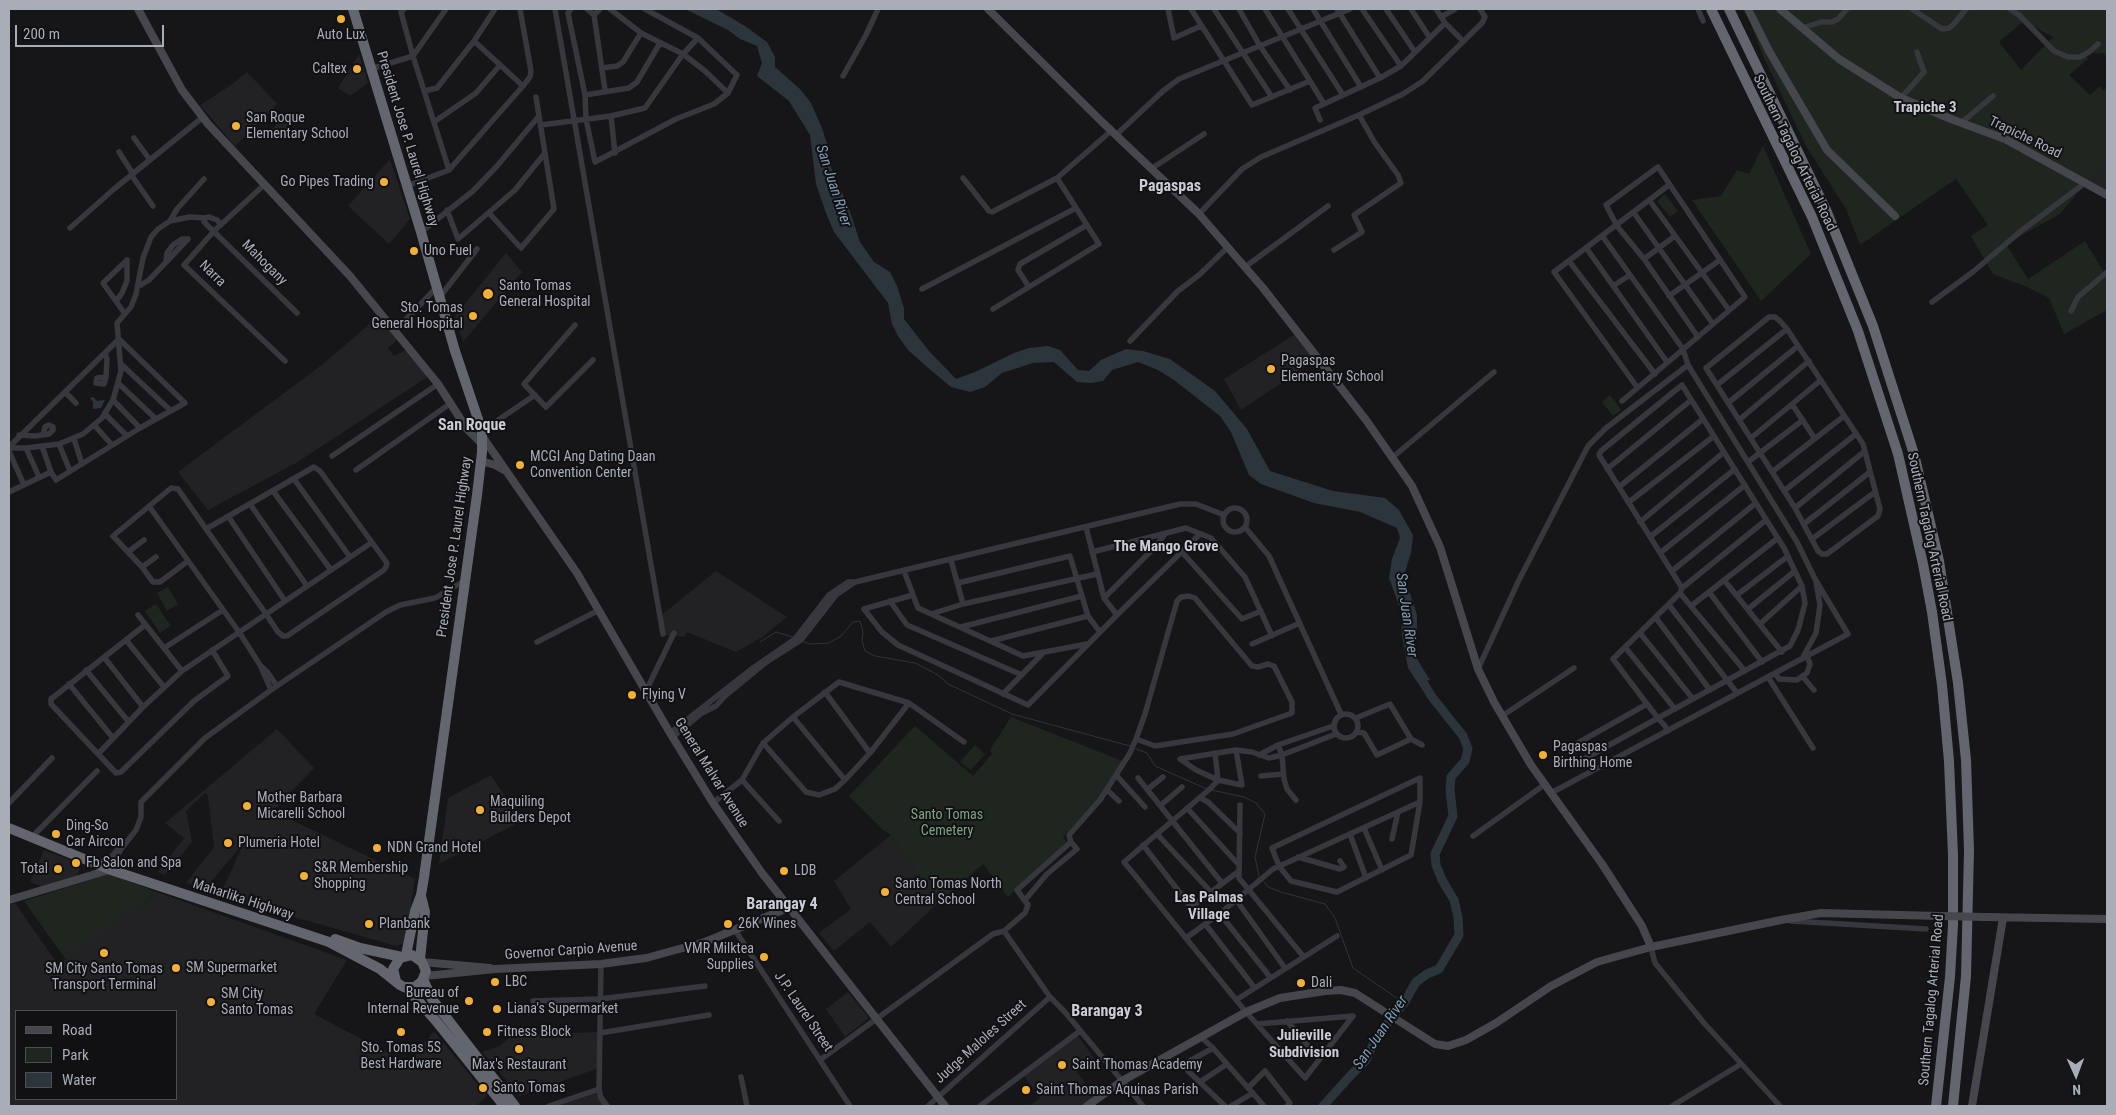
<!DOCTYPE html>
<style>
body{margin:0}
#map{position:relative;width:2116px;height:1115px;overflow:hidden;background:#161618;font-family:"Roboto Condensed",sans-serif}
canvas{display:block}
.frame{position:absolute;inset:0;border:10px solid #a8adb8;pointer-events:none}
.legend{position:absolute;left:15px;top:1010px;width:162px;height:90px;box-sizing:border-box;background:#111113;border:1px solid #4d4f55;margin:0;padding:6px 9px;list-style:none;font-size:15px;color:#a8adb8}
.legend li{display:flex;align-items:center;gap:10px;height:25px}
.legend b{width:25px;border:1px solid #4d4f55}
.north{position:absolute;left:2051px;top:1050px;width:50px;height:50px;-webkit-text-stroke:4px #111113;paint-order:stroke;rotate:178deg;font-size:14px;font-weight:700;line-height:20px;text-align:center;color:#a8adb8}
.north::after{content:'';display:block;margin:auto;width:18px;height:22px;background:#a8adb8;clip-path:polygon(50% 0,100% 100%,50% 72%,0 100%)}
.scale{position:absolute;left:15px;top:25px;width:149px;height:22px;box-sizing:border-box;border:2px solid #a8adb8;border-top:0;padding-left:6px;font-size:15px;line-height:18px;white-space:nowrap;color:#a8adb8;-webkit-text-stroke:4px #111113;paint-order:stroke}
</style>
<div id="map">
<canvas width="2116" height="1115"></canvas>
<div class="frame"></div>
<ul class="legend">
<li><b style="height:6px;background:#45474d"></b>Road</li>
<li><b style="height:14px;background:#1e261f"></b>Park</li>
<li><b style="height:14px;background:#2c353c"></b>Water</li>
</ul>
<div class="north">N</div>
<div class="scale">200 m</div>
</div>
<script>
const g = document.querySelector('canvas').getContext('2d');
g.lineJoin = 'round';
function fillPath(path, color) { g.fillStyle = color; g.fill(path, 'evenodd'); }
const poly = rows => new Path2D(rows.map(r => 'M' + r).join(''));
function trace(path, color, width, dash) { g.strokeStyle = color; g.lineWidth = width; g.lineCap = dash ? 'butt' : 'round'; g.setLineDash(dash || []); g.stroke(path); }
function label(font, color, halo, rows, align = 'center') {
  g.font = font + ' "Roboto Condensed",sans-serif'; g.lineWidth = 4; g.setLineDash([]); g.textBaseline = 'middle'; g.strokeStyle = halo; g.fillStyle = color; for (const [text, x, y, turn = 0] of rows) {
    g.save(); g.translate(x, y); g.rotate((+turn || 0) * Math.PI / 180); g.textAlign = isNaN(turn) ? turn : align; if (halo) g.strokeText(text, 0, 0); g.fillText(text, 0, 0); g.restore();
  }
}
const built = poly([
 [359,54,368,83,350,96,338,88],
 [247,72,277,104,235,146,200,105,231,85],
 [2107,151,2107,192,2084,181],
 [390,159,410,219,389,244,348,206],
 [506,253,522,272,463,342,455,316],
 [380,315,397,340,388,348,394,356,408,349,429,376,296,463,208,510,178,472,323,364],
 [1297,333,1317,359,1241,410,1224,379],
 [716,571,787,617,761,638,736,652,687,632,685,637,665,635,662,617,664,613],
 [277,729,314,768,273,811,415,879,405,943,396,946,224,897,227,890,223,888,245,841,205,889,186,883,214,847,208,796,205,793,186,811,192,842,165,875,158,872,184,838,165,823],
 [491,775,521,821,439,864,448,798],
 [891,835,938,903,891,947,870,922,834,951,819,933,851,909,834,881],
 [44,850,81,864,76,878,41,886,30,882],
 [154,891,347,960,314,1014,401,1060,404,1070,434,1031,487,1096,476,1106,9,1106,9,905,15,903,59,966,128,904,139,911],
 [16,1011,176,1011,176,1099,16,1099],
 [848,992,869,1018,845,1037,826,1009],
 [599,1032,599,1068,520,1096,482,1052,500,1046,513,1035],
 [1078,1036,1094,1058,1077,1072,1094,1096,1081,1106,1029,1106,1040,1098,1024,1076],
 [599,1090,611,1106,558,1106]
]);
const green = poly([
 [1745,9,2107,9,2107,59,2104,53,2086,54,2088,59,2069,75,2090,95,2100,86,2103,91,2107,87,2107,157,2060,214,2006,244,2028,279,2085,241,2105,274,2107,274,2107,310,2064,334,2049,298,2027,287,1993,274,1971,236,1988,225,1956,179,1860,245,1846,209,1806,146,1763,56],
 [2024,21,2053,37,2021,70,1999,42],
 [285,116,293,124,278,138,270,131],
 [1763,146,1811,254,1761,301,1692,200,1721,196,1737,170,1749,174],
 [1665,194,1678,211,1670,217,1657,201],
 [1610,395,1621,410,1613,416,1602,402],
 [168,587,178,604,167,611,157,593],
 [156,604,171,626,160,633,145,611],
 [1011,717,1125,762,1107,790,1063,837,1069,845,1043,864,1008,897,983,864,938,903,891,835,883,830,849,796,915,726,973,776,992,754,990,750],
 [975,745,985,754,971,770,960,762],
 [109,874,154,891,139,911,128,905,66,960,24,901]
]);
const water = poly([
 [685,9,716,9,745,26,767,42,775,57,775,67,800,89,811,103,822,128,828,147,830,165,849,209,860,242,874,262,890,272,897,286,904,308,904,319,929,351,956,379,975,372,1014,353,1029,348,1048,346,1060,350,1078,370,1089,371,1101,360,1126,349,1143,351,1170,359,1215,391,1247,429,1270,471,1333,491,1385,498,1399,510,1413,535,1411,553,1404,575,1417,615,1417,632,1413,649,1417,659,1430,680,1417,682,1408,668,1402,635,1401,611,1389,578,1392,559,1400,538,1397,528,1360,512,1314,503,1261,484,1249,475,1231,432,1220,416,1174,380,1158,370,1138,362,1112,370,1103,381,1091,383,1077,382,1054,362,1033,363,1002,373,985,387,970,392,951,387,927,367,908,350,898,336,892,324,888,303,834,232,826,213,816,184,810,135,789,101,757,76,762,63,757,46,740,39,728,30],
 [93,397,97,401,105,400,101,408,93,409,93,402,90,398]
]);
const stream = poly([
 [760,642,776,632,793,637],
 [804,642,811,644,829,643,841,636,853,622,860,621,863,632,862,641,865,651,875,656,915,663,938,675,948,684,1012,714,1130,746],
 [1136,749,1147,753,1155,766,1207,789],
 [1211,790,1244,797,1256,803,1265,814,1255,857,1259,876],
 [1264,882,1268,887,1281,892,1325,904,1335,918,1353,968,1404,1003]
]);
const river = poly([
 [1323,1106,1351,1075,1366,1060,1376,1038,1404,1003,1416,982,1427,974,1439,969,1459,935,1458,917,1454,900,1442,880,1436,865,1435,854,1453,816,1450,790,1451,777,1465,761,1468,749,1463,736,1432,697,1416,671]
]);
const street = poly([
 [404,9,401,12,413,56,449,170],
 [520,9,531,71,530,77,523,86],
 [555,9,663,634],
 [571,9,568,13,585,95,586,119,595,162,676,119,714,104,728,93,737,75,698,38,645,9],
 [587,9,594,15,605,90],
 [610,9,641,33,683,54,705,71,728,93],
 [1168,9,1174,38,1201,26],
 [1191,9,1252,105,1310,81,1324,104,1380,78,1401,66,1445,23,1436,9],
 [1214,9,1272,97],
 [1239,9,1260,46,1290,90],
 [1265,9,1310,81],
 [1288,9,1343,95],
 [1313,9,1361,87],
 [1337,9,1380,78],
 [1362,9,1401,66],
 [1386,9,1415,52],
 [1411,9,1430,38],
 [1698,9,1703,21],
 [1912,9,1942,29,1949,28,1953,25,1966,9],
 [2010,9,2019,15,2054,51,2068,57,2080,57,2089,52,2098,44],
 [594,15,600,9],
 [1441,17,1455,9],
 [1445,23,1463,41],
 [1803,28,1821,22,1832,22,1838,19,1847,9],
 [602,68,617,66,623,62,641,33],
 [371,69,413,56,446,9],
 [843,76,866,35,878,9],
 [424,91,437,88,474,41,495,9],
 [585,95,629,88,637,82,660,43],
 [1901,98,1924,72,1917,52],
 [611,116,615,153],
 [1320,120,1315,108,1324,104],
 [434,122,476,93,500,65],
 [1961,123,1993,96],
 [541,125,611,116,645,108,683,54,698,38],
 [1116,135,1163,91,1179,79,1350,9],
 [134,138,150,160],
 [119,152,133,174],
 [1151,169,1204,134],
 [132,176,153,206],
 [963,178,989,211,992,212,1057,178],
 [265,184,214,231,184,265,285,361],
 [407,186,449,170,523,86,474,41],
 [1650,201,1729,310],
 [447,210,458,239,515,190,545,153],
 [489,213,521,248,554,209,536,97],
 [1634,213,1713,324],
 [1199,214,1242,169,1261,157,1359,115,1403,94,1423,81,1482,23,1485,17,1480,9],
 [170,221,177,209,204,179],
 [221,225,217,220,209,217,205,218,204,222,297,313],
 [70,228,114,189,203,117],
 [421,232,473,191,497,166,539,116],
 [1587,249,1667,362],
 [1334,250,1362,232,1354,215,1401,183,1398,175,1375,143,1359,115],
 [1644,259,1698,337],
 [1569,261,1655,374],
 [166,262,167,253,173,245,182,239,188,239],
 [1245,267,1328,206],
 [139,286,149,280,188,239],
 [1613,286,1630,275],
 [1029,287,1018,270,1020,264,1087,225],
 [922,289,1076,208],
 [1669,296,1720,260],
 [439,298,477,249],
 [116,301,122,293,127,281,127,260],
 [1932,302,1974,271,2021,231,2085,183],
 [993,309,1099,244,1057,178,1111,131],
 [2071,311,2078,297,2107,272],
 [125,314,103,283,127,260],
 [1769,317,1775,317,1780,321,1787,329,1863,444,1880,509,1878,516,1827,554,1822,554,1818,551,1795,508,1706,368,1769,317],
 [575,325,524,384,546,407,593,360],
 [395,331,436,288],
 [1130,341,1178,291,1199,275,1228,247],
 [105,353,107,359,106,377,104,384,96,383,97,378,106,377],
 [121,364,171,411],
 [118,383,156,419],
 [1717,385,1787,329],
 [1637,387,1554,272,1669,185],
 [65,392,76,403],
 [113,400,140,428],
 [1622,401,1745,297,1658,167,1606,205,1617,226,1644,259,1675,236],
 [1728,403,1798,346],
 [1792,404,1815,439],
 [105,414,127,436],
 [1739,420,1809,361],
 [95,426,112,445],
 [482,431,535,395],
 [19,435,35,436,49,434,53,430,53,427,49,425,45,427,43,435],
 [1751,438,1821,380],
 [74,439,82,464],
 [59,444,70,471],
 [9,447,119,339,185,403,140,428,56,480,51,472,42,446],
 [9,448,26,448,59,444,83,434,102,418,113,400,121,371,117,323,131,307,136,294,143,258,151,237,158,229,170,221,190,217,205,218],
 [26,448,39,477],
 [9,451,24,485],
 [332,456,438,384],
 [1393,457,1494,372],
 [1748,462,1803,420],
 [1607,469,1691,400],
 [356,470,451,403],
 [1772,472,1844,416],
 [294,479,350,557],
 [1619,487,1703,419],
 [273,491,331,570],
 [1784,491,1856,434],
 [9,492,51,472],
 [1629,502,1714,436],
 [250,504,307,586],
 [149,506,239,632,260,665,271,690],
 [1795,508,1865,451],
 '1223 520a12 12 0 1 1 24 0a12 12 0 1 1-24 0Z',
 [228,516,285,601],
 [1640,522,1724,452],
 [1804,524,1870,472],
 [1086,527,1104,598,1117,615],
 [1245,527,1269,556,1341,714],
 [1650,537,1735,469],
 [1812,539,1875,492],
 [128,552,144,540],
 [1092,552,1186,528,1211,538,1245,577,1272,636],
 [1182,552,1242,619,1261,611],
 [1660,553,1745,485],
 [951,560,963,604,1097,574],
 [188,561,160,582,153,582,142,567,113,536,171,488,178,489,206,529,266,614,278,632,283,636,287,636,384,570,386,567,387,563,320,471,314,467,206,529],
 [142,567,156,557],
 [904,571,918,608,1023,656,1087,644],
 [1672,571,1756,503],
 [1724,580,1782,652],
 [855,582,1180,504,1196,504,1224,515],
 [958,583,1070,556,1088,616,1100,632],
 [1682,588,1766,520],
 [1709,592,1762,662],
 [1680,593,1745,671],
 [913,595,864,609,882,632,898,645,1028,705,1117,615,1200,534],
 [1737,595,1788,556],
 [1104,598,1155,547,1165,534],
 [890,601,907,625,1022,675],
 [1669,605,1737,693],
 [1691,606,1778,538],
 [1748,609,1795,571],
 [931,614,963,604],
 [138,615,182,671],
 [1656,618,1710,690],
 [1760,624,1802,586],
 [145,625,51,699,51,704,116,773,121,772,194,701,228,676,212,650],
 [961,627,1082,596],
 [1640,633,1693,699],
 [126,640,164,687],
 [991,641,1088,616],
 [537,642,599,610],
 [1252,644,1300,623],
 [1625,647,1675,709],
 [164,648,223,610],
 [104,657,143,707],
 [1802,659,1816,633,1820,605,1816,582],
 [260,665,268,673,277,686],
 [1478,669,1518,582,1588,446,1606,428,1688,365],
 [86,670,128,721],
 [1775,673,1779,679,1797,680,1807,673,1810,664,1807,656],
 [1768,677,1813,748],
 [1803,677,1814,690],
 [69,684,113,738],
 [646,691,674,633],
 [825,692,870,753],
 [1003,694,1043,653],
 [1647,704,1569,748,1577,763,1658,718,1790,646,1798,630,1805,603,1802,586,1784,548,1682,385,1601,451,1599,455,1682,588,1680,593,1613,659,1647,704,1658,718,1665,726,1668,731],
 '1334 726a12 12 0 1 1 24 0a12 12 0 1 1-24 0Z',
 [1502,716,1574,668],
 [793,717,845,780],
 [1356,718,1390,704,1411,739],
 [1356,732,1364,733,1377,755,1411,739,1422,745],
 [670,733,753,668,795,639,829,595,848,582,855,582,836,595,801,640,765,663,726,695,716,706,702,713,673,737],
 [763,743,806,792,819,795,835,789,845,780,870,753,909,703],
 [1278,745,1282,755,1284,779,1287,789,1296,800],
 [1236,750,1242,785,1218,780,1196,770,1180,759,1236,750],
 [1236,750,1252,752,1269,758,1282,755,1336,734],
 [1215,753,1218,780,1211,788,1124,862,1246,1012,1305,1078,1353,1016,1257,1024],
 [98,754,143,707,182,671,371,543],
 [1259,755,1278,745,1333,726],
 [1117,776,1145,807],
 [1261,776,1283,774],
 [1138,778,1222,883],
 [1420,778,1420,802,1411,855,1337,892,1291,881,1279,866,1272,848,1420,778],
 [742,780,779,821],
 [1148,789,1163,777],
 [1107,790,1119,801],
 [1551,793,1848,634,1815,579,1797,542,1688,365,1683,349,1603,237],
 [1201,798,1208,802,1240,833],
 [9,803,52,758],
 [713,803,742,780,763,743,793,717,839,682,909,703,964,742],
 [1161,805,1182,787],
 [1240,805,1239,878,1303,956],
 [1187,808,1238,864],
 [1364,828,1382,870],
 [1157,834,1211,892],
 [1350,834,1366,878],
 [1473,836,1544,785],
 [31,838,97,771],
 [1392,839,1398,812],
 [1143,845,1191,907,1239,871],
 [1298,857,1340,869,1344,867,1340,861],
 [103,861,110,858,118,849,121,849],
 [113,865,121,849,136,830,141,817,141,802,205,738,271,690,386,612,400,605,435,598,464,581],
 [1025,900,1047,874,1077,849,1071,842],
 [1237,901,1285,968],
 [1220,914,1270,977],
 [1791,921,1926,929],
 [1206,925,1254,987],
 [735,930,850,1106],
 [1004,931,1025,913,1028,905,1017,890,1071,842,1069,835,1100,800,1130,753,1136,739,1145,714,1177,601,1181,597,1189,596,1195,598,1252,666,1258,667,1268,664,1274,666,1292,702,1292,713,1233,734,1155,746,1136,739],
 [1186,938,1223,911,1273,869,1420,802],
 [1651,947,1655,963,1704,1023,1780,1106],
 [1236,1000,1337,936],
 [533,1001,600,999,705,986],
 [1287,1021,1319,1059],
 [600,1033,709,1015],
 [1201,1037,1213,1048,1264,1106],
 [1213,1048,1188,1062,1186,1066,1188,1071,1225,1106],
 [820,1060,993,934,1004,931,1050,997,1064,1011,1143,1106],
 [741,1077,747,1106],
 [1200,1082,1227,1064],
 [1248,1088,1265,1071,1290,1103,1287,1106],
 [599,1089,601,1098,607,1106],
 [549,1106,599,1089,601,964],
 [928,1106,1050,997],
 [980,1106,1080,1031],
 [1231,1106,1253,1093],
 [1672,1106,1741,1064]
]);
const secondary = poly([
 [138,9,182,90,208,124,350,276,438,384,467,429,482,444],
 [988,9,1100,120,1199,214,1263,288,1366,420,1412,486,1440,547,1478,669,1494,702,1531,765,1602,864,1642,926,1651,947],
 [1748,9,1769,51,1827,150,1895,216],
 [1780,9,1839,59,1901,98,1951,119,2005,139,2107,195],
 [482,436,577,573,670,733,713,803,738,839,762,873,945,1106],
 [481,461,495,465,504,470],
 [9,900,119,867],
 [1984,917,2107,919],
 [422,962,490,968],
 [425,976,495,969,601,964,646,958,705,942,790,907],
 [1087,1106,1122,1081,1228,1022,1246,1012,1280,998,1325,991,1341,990,1355,993,1435,1044,1448,1046,1466,1040,1496,1023,1551,986,1597,962,1651,947,1781,920,1821,913,1941,916],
 [1972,1106,2003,918]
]);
const highway = poly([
 [353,9,421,232,455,351,482,431,482,452,477,495,424,877,421,895,415,911,406,955],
 [1711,9,1812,217,1858,331,1898,454,1923,564,1932,612,1942,685,1949,761,1953,855,1953,925,1950,977,1936,1106],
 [1729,9,1826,210,1873,326,1914,454,1939,561,1958,683,1966,760,1969,850,1966,976,1953,1106],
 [9,828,111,870,329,942,380,969,400,985,404,987,415,987,422,981,426,971,422,962,412,955,400,958,393,969,396,981],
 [335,939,360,948,402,957],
 [420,959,425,912,421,896],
 [423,979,432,999,515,1106],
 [407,988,436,1021,504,1106]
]);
const secondaryBridge = poly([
 [1941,916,1984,917]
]);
const markers = [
 [341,19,5,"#f2b134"],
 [357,69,5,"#f2b134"],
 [236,126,5,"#f2b134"],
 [384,182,5,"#f2b134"],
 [414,251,5,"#f2b134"],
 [488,294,6,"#f2b134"],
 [473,316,5,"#f2b134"],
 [1271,369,5,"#f2b134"],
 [520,465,5,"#f2b134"],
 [632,695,5,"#f2b134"],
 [1543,755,5,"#f2b134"],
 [247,806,5,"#f2b134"],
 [480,810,5,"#f2b134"],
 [56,834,5,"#f2b134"],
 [228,843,5,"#f2b134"],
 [377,848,5,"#f2b134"],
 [76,863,5,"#f2b134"],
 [58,869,5,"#f2b134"],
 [784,871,5,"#f2b134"],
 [304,876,5,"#f2b134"],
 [885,892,5,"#f2b134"],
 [369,924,5,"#f2b134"],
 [728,924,5,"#f2b134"],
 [104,953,5,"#f2b134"],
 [764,957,5,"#f2b134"],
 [176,968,5,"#f2b134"],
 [495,982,5,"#f2b134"],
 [1301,983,5,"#f2b134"],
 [469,1001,5,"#f2b134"],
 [211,1002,5,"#f2b134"],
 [497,1009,5,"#f2b134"],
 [401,1032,5,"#f2b134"],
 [487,1032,5,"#f2b134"],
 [519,1049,5,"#f2b134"],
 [1062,1065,5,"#f2b134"],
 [483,1088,5,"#f2b134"],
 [1026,1090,5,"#f2b134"]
];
const poiNames = [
 ["Auto Lux",341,35,"center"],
 ["Caltex",347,69,"right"],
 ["San Roque",246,118],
 ["Elementary School",246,134],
 ["Go Pipes Trading",374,182,"right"],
 ["Uno Fuel",424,251],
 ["Santo Tomas",499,286],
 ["General Hospital",499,302],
 ["Sto. Tomas",463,308,"right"],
 ["General Hospital",463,324,"right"],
 ["Pagaspas",1281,361],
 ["Elementary School",1281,377],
 ["MCGI Ang Dating Daan",530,457],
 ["Convention Center",530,473],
 ["Flying V",642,695],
 ["Pagaspas",1553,747],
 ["Birthing Home",1553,763],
 ["Mother Barbara",257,798],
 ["Micarelli School",257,814],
 ["Maquiling",490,802],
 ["Builders Depot",490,818],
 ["Ding-So",66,826],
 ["Car Aircon",66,842],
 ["Plumeria Hotel",238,843],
 ["NDN Grand Hotel",387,848],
 ["Fb Salon and Spa",86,863],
 ["S&R Membership",314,868],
 ["Shopping",314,884],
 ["Total",48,869,"right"],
 ["LDB",794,871],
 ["Santo Tomas North",895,884],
 ["Central School",895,900],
 ["Planbank",379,924],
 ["26K Wines",738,924],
 ["VMR Milktea",754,949,"right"],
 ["Supplies",754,965,"right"],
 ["SM Supermarket",186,968],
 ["SM City Santo Tomas",104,969,"center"],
 ["Transport Terminal",104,985,"center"],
 ["LBC",505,982],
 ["Dali",1311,983],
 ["Bureau of",459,993,"right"],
 ["Internal Revenue",459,1009,"right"],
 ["SM City",221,994],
 ["Santo Tomas",221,1010],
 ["Liana's Supermarket",507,1009],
 ["Fitness Block",497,1032],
 ["Sto. Tomas 5S",401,1048,"center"],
 ["Best Hardware",401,1064,"center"],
 ["Max's Restaurant",519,1065,"center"],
 ["Saint Thomas Academy",1072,1065],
 ["Santo Tomas",493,1088],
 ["Saint Thomas Aquinas Parish",1036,1090]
];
const streetNames = [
 ["Trapiche Road",2025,138,26],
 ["President Jose P. Laurel Highway",407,139,73],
 ["Southern Tagalog Arterial Road",1794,153,64],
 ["Mahogany",264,263,45],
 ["Narra",212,274,44],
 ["Southern Tagalog Arterial Road",1929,537,78],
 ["President Jose P. Laurel Highway",455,547,-82],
 ["General Malvar Avenue",711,773,58],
 ["Maharlika Highway",243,900,18],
 ["Governor Carpio Avenue",571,951,-4],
 ["Southern Tagalog Arterial Road",1932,1000,-85],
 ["J.P. Laurel Street",803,1012,56],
 ["Judge Maloles Street",981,1042,-42]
];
const parkNames = [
 ["Santo Tomas",947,815],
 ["Cemetery",947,831]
];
const neighbourhoodNames = [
 ["Trapiche 3",1925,108],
 ["The Mango Grove",1166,547],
 ["Las Palmas",1209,898],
 ["Village",1209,915],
 ["Julieville",1304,1036],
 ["Subdivision",1304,1053]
];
const waterNames = [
 ["San Juan River",833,186,72],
 ["San Juan River",1406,615,82],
 ["San Juan River",1381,1033,-56]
];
const quarterNames = [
 ["Pagaspas",1170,187],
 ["San Roque",472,426],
 ["Barangay 4",782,905],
 ["Barangay 3",1107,1012]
];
fillPath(built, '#222225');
fillPath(green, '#1e261f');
fillPath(water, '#2c353c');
trace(stream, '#2c353c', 1);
trace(river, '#2c353c', 9);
trace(street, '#37383d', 5.5);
trace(secondary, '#45474d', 8);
trace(highway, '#63666e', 10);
trace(secondaryBridge, '#45474d', 8);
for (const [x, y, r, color] of markers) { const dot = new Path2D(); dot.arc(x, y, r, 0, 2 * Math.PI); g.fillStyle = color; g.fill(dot); trace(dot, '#111113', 2); }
label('14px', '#a8adb8', '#111113', poiNames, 'left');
label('14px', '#a8adb8', '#111113', streetNames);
label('14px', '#7fa381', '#111113', parkNames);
label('bold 15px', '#c9ccd4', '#111113', neighbourhoodNames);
label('italic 15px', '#7f9bb3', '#111113', waterNames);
label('bold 16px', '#c9ccd4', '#111113', quarterNames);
</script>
